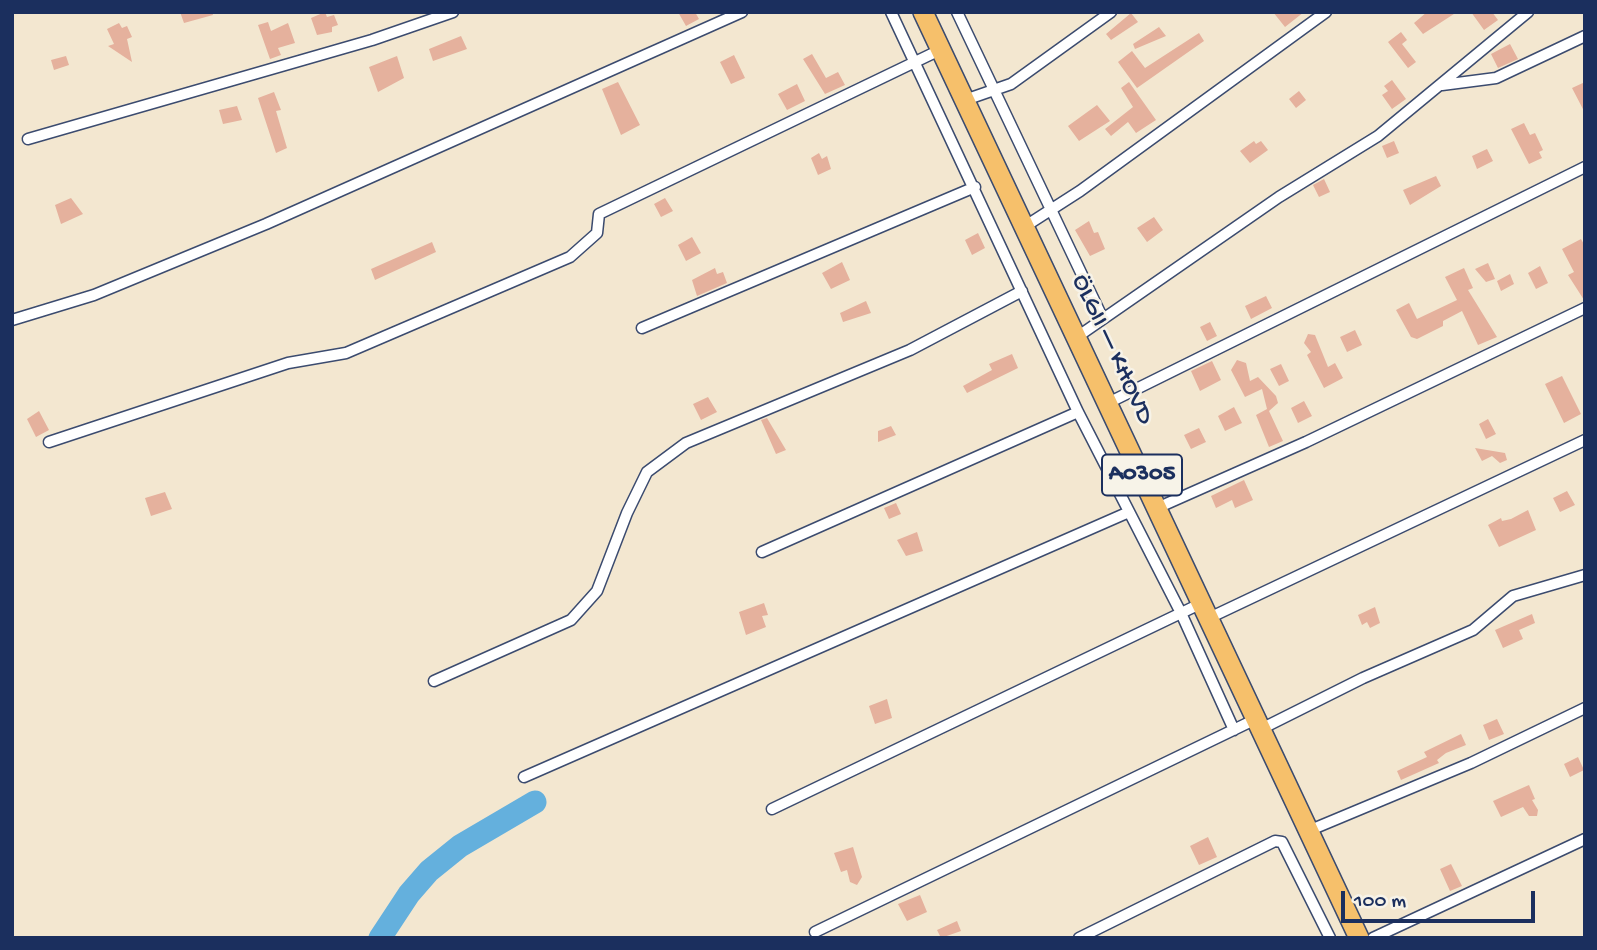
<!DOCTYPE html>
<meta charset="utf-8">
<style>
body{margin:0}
#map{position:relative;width:1597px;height:950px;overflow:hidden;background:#f3e7d0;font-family:"Gochi Hand",sans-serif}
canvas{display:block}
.frame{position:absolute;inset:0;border:14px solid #1b2f5e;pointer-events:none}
.scale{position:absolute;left:1341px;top:891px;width:194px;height:32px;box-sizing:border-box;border:4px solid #1b2f5e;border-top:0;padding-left:9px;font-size:21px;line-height:24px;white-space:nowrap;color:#1b2f5e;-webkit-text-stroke:5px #f7f3e8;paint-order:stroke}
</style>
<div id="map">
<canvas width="1597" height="950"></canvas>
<div class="frame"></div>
<div class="scale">100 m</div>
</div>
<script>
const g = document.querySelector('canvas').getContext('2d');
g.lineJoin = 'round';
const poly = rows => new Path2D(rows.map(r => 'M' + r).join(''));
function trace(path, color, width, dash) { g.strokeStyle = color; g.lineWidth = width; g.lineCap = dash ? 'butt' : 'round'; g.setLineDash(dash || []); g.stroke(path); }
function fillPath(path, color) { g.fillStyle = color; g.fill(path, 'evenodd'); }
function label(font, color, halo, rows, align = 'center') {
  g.font = font + ' "Gochi Hand",sans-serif'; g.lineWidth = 5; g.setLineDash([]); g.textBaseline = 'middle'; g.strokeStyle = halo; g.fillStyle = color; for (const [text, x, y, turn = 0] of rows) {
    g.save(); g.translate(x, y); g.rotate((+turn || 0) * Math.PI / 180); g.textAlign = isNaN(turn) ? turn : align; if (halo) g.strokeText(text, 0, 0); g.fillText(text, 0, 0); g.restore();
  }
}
const river = poly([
 [380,938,409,894,429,871,460,846,535,802]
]);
const building = poly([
 [180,12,212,12,213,15,184,23],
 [325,12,327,17,334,15,338,25,332,27,332,32,317,35,311,18],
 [678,12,695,12,699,19,686,26],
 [1273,12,1304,12,1285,27],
 [1457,12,1423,34,1414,23,1427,12],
 [1471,12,1492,12,1498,20,1484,30],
 [1131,13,1138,22,1111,40,1106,34],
 [268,22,271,31,288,23,295,43,278,48,281,55,270,59,258,25],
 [119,23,122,28,127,26,132,37,127,39,132,62,108,46,114,44,107,29],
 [1159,27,1166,36,1135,49,1133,44],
 [1401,32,1407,40,1402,44,1416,62,1408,68,1388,42],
 [1199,33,1204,41,1137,88,1118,62,1132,51,1145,68],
 [461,36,467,49,433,61,429,49],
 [1510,44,1518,59,1498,68,1491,54],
 [812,54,826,78,838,72,845,85,825,94,803,59],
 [734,55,745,78,731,84,720,62],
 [66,56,69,65,54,70,51,60],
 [397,56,404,78,378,92,369,67],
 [1392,80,1406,99,1392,109,1382,95,1388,91,1384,86],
 [618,82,640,125,621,135,602,89],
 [1129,82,1156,120,1136,133,1128,122,1111,136,1105,129,1133,107,1121,88],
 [1585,82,1585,113,1572,88],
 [797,84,805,101,787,110,778,94],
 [1299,91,1306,100,1296,108,1289,99],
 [274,92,281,110,276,111,287,148,276,153,258,98],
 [1097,105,1110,121,1079,141,1068,126],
 [237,106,242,120,223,124,219,110],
 [1524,123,1530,135,1535,133,1543,150,1539,152,1542,158,1529,164,1511,129],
 [1254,141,1256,144,1261,141,1268,150,1250,163,1240,151],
 [1394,141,1399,153,1387,158,1382,146],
 [1487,149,1493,161,1477,169,1472,156],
 [819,153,822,159,827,156,831,169,818,175,811,158],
 [1436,176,1441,186,1410,205,1403,190],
 [1324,179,1330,192,1319,197,1313,185],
 [71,198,83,214,61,224,55,205],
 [665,198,673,211,661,217,654,204],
 [1154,217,1163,230,1147,242,1137,228],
 [1089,221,1094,233,1098,232,1105,249,1090,256,1075,230],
 [978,233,985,248,972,255,965,240],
 [692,237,701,253,686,261,678,245],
 [1581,239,1585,246,1584,300,1568,275,1574,272,1562,249],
 [432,242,436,252,375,280,371,269],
 [842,262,850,280,831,289,822,273],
 [1488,263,1495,279,1486,282,1475,269],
 [1540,266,1548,283,1536,289,1528,273],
 [715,268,717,274,723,272,727,283,697,296,692,280],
 [1464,268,1473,288,1468,290,1497,337,1478,345,1462,311,1443,321,1443,326,1417,339,1411,337,1396,310,1409,303,1417,319,1457,300,1445,277],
 [1510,274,1514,284,1501,291,1497,281],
 [1266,296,1272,308,1251,319,1245,306],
 [866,301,871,313,843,322,840,313],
 [1210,322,1217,336,1207,341,1200,327],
 [1355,330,1362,345,1347,352,1340,337],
 [1308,334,1315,335,1328,367,1335,363,1343,378,1324,388,1307,355,1311,352,1304,343],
 [1012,354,1018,368,967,393,963,386,992,370,989,364],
 [1237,360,1246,363,1250,381,1258,377,1276,396,1278,403,1269,411,1283,441,1269,447,1256,415,1267,409,1262,389,1245,397,1231,370],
 [1212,361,1221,380,1200,391,1191,371],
 [1281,364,1289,381,1279,386,1270,369],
 [1562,376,1581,414,1564,423,1545,384],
 [708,397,717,412,701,420,693,404],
 [1304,401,1312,416,1298,423,1291,408],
 [1234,407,1242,423,1225,431,1218,416],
 [39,411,49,430,36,437,27,419],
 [767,418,786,450,776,454,761,420],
 [1488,419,1496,434,1486,439,1479,424],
 [891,426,896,435,878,442,878,431],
 [1199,428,1206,442,1191,449,1184,435],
 [1475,448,1505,453,1507,460,1500,463,1492,456,1482,461],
 [1244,480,1253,500,1235,508,1232,500,1216,508,1211,496],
 [1567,491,1575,505,1560,512,1553,498],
 [165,492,172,509,151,516,145,498],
 [896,503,901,514,889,519,884,508],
 [1528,510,1536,530,1499,547,1488,525,1501,518,1502,521,1511,519],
 [917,532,923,551,906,556,897,540],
 [764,603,768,615,762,616,766,627,746,635,739,612],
 [1375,607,1380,623,1370,628,1367,622,1362,625,1358,615],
 [1532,614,1535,623,1519,630,1523,639,1503,648,1495,630],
 [887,699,892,718,875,724,869,706],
 [1497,719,1504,734,1489,740,1483,725],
 [1461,734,1466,745,1446,753,1437,760,1439,763,1401,780,1397,771,1427,757,1424,752],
 [1578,757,1584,770,1570,777,1564,764],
 [1529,785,1535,799,1532,800,1538,810,1537,816,1529,816,1523,807,1501,817,1493,801],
 [1208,837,1217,857,1199,865,1190,846],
 [853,847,862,877,857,885,850,882,847,870,841,872,834,853],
 [1451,864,1462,886,1450,891,1440,869],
 [920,895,927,912,907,921,898,904],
 [957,921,961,931,941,938,937,930]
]);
const minor = poly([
 [891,12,1078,412,1181,613,1234,730],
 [957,12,1103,319],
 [1442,85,1496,78,1585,36],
 [965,100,1011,84,1111,12],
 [28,139,372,40,453,12],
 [1024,227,1080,191,1326,12],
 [12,320,94,295,266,224,742,12],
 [642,328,975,187],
 [1077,337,1279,197,1378,136,1528,12],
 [1108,403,1585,167],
 [49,442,288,363,346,353,570,257,597,233,599,214,942,49],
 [1157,508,1306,442,1585,308],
 [762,552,1078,412],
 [1209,618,1585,440],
 [434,681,571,620,597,591,627,513,647,472,686,443,910,350,1022,291],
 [1261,729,1363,678,1473,630,1513,596,1585,575],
 [524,777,1129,512],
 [772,809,1202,603],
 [1308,831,1471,763,1585,708],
 [815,932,1256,719],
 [1079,938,1275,841,1282,842,1330,938],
 [1373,938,1585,839]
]);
const trunk = poly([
 [923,12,1359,938]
]);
const shields = [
 [1142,475,80]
];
const shieldNames = [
 ["A0305",1142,475]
];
const streetNames = [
 ["ÖLGII — KHOVD",1111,350,65]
];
trace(river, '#64b0dd', 23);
fillPath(building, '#e5b19d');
trace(minor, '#3b4b6f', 13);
trace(trunk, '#3b4b6f', 22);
trace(minor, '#fff', 10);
trace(trunk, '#f6c06b', 19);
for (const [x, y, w] of shields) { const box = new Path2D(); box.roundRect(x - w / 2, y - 20.5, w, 41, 5); g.fillStyle = '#f7f3e8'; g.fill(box); trace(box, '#1b2f5e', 2); }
label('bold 24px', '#1b2f5e', null, shieldNames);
label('26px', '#1b2f5e', '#f7f3e8', streetNames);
</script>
